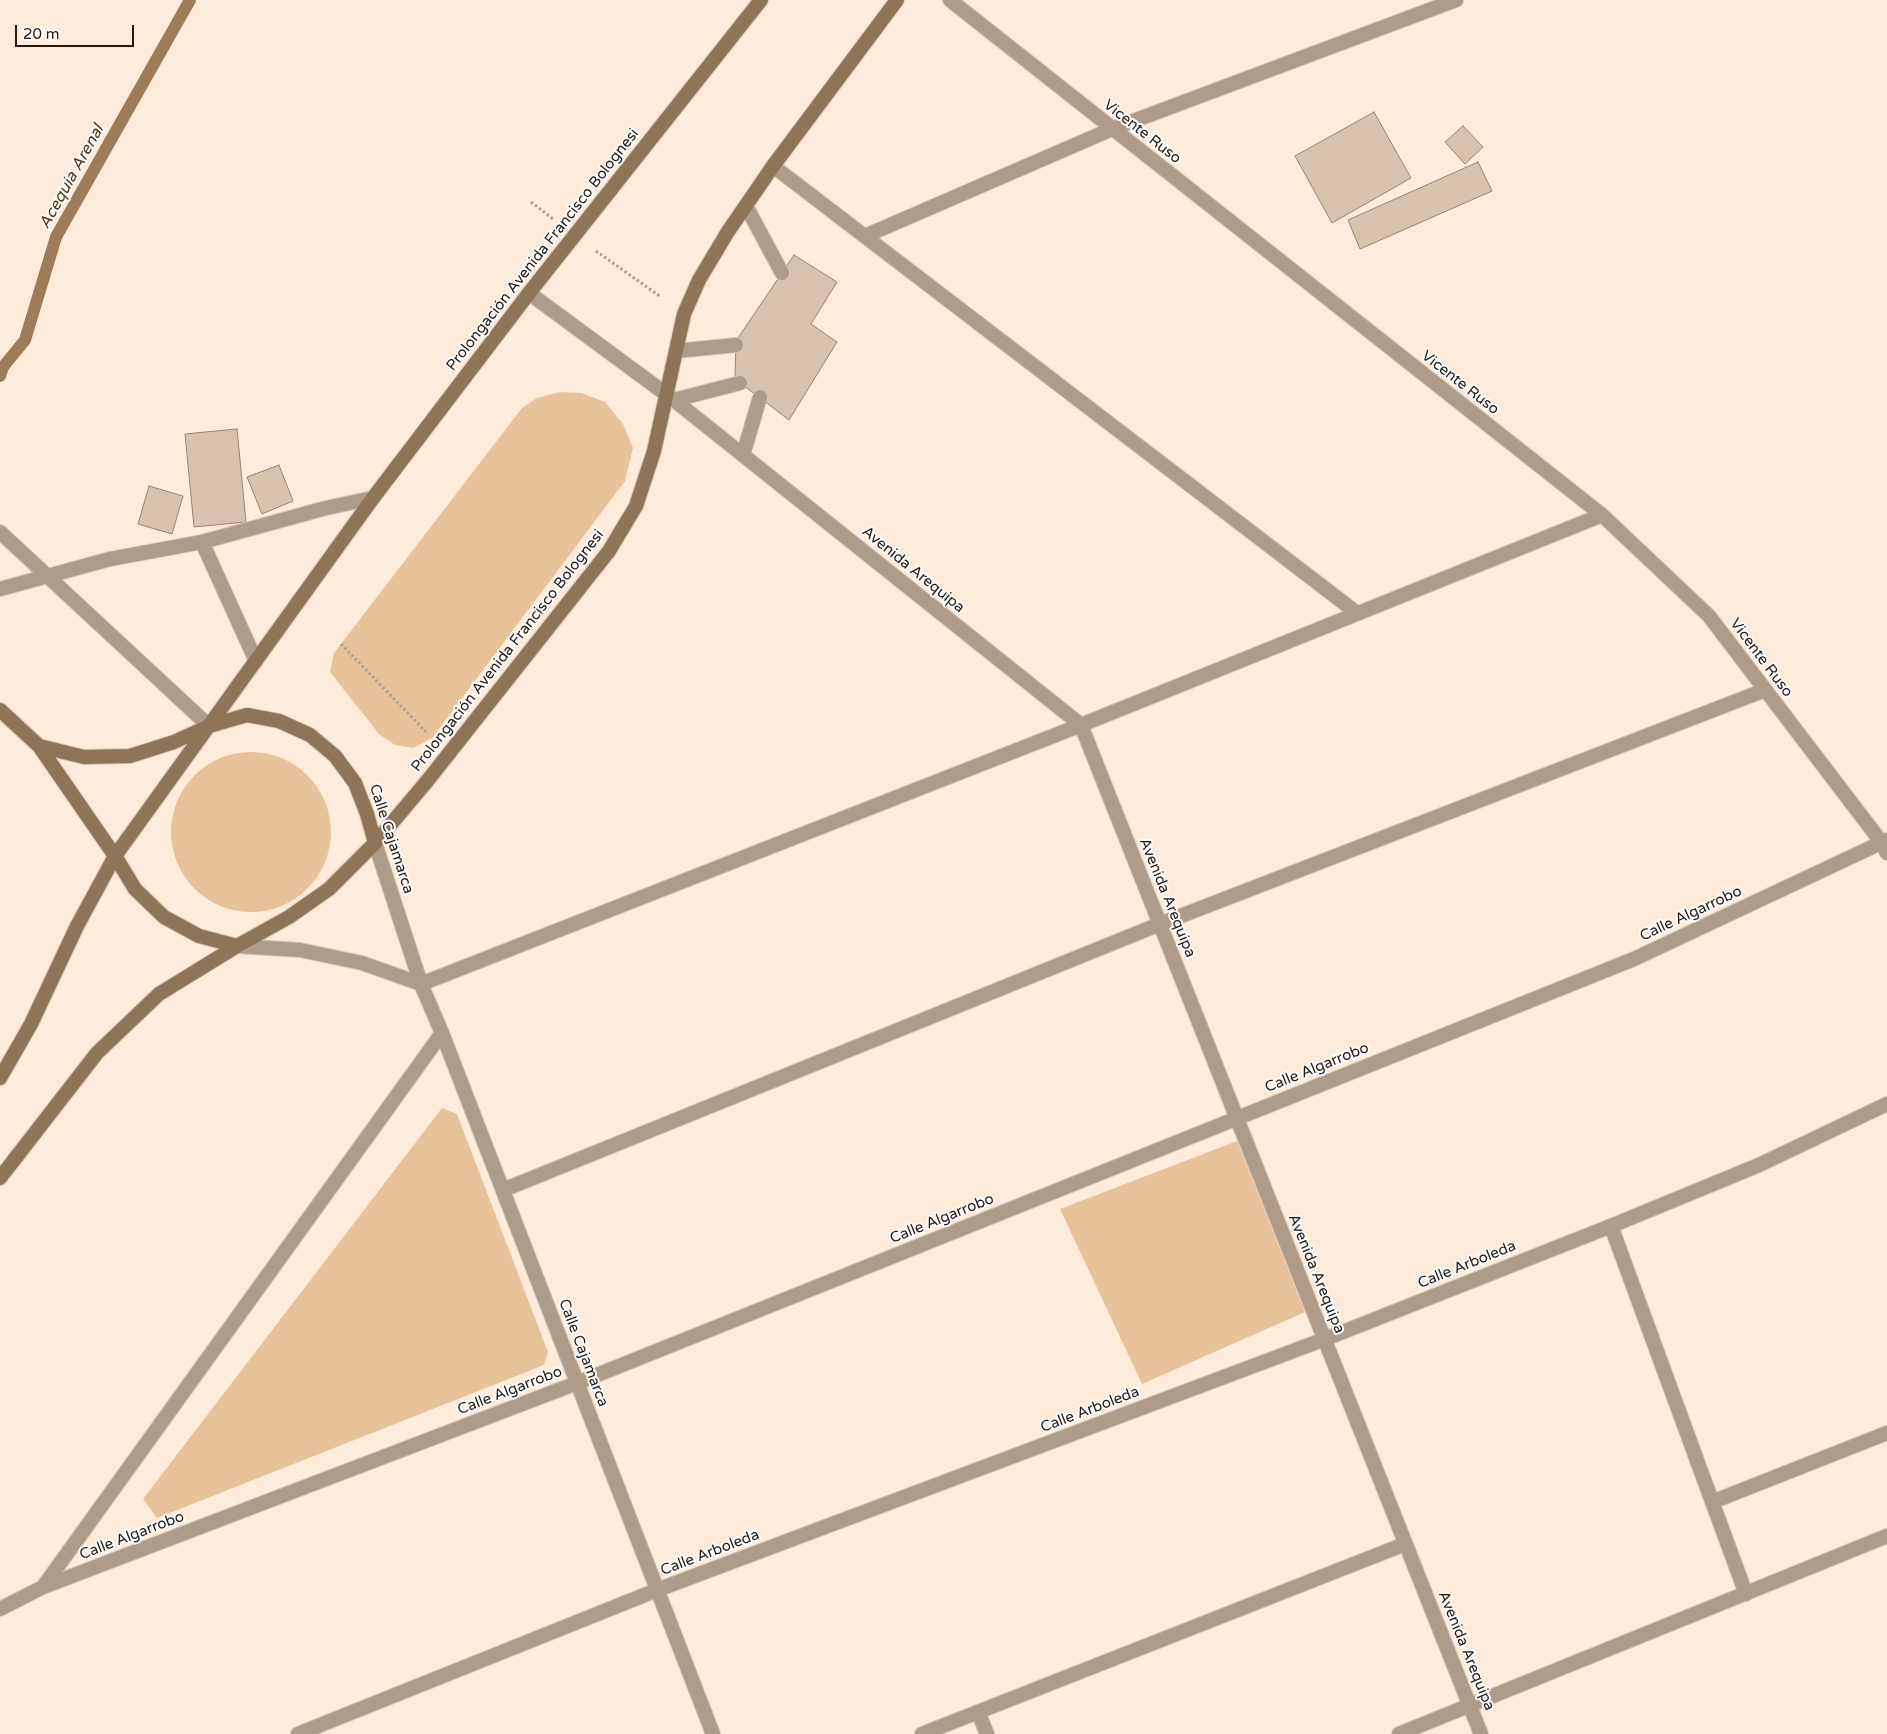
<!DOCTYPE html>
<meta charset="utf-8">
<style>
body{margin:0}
#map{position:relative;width:1887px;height:1734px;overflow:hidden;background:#feebd9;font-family:"Varela Round",sans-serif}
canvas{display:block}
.scale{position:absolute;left:15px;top:25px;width:119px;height:22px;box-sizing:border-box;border:2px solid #231a12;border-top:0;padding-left:6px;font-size:15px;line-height:18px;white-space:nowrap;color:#231a12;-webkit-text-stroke:4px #fcfcfc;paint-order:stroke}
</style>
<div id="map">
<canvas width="1887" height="1734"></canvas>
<div class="scale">20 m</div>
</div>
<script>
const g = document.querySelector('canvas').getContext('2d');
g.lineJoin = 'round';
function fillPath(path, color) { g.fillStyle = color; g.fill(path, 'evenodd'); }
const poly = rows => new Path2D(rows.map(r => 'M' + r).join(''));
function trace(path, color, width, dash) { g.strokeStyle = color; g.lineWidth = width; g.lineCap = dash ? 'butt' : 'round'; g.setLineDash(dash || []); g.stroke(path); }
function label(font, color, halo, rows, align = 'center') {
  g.font = font + ' "Varela Round",sans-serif'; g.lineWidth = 4; g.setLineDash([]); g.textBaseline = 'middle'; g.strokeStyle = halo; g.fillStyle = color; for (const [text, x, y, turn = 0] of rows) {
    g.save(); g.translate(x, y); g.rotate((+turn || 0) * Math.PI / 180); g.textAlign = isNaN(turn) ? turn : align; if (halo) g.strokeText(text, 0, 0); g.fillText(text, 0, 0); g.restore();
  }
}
const green = poly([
 [560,392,581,393,605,402,623,424,633,448,625,481,432,738,413,748,395,745,379,734,330,672,334,653,522,408,537,398],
 '171 832a80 80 0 1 1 160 0a80 80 0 1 1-160 0Z',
 [442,1108,457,1114,548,1352,544,1365,157,1518,143,1499],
 [1237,1141,1305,1312,1142,1384,1060,1209]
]);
const stream = poly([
 [0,376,3,367,25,340,56,237,190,0]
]);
const building = poly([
 [1374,112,1411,178,1332,223,1295,156,1374,112],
 [1463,126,1483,147,1465,164,1445,142,1463,126],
 [1478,162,1492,191,1360,249,1348,220,1478,162],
 [794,255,837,282,811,324,837,342,789,420,735,379,736,341,794,255],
 [237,429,246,522,194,527,185,434,237,429],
 [279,465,293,501,262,514,247,477,279,465],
 [149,486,183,496,172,534,138,524,149,486]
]);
const path = poly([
 [531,202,553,219],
 [596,251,661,297],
 [341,644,428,734]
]);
const service = poly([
 [746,206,782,273],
 [676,351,736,345],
 [674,400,740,383],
 [743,455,760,397],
 [0,532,209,726],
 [202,542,256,661],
 [0,589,110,559,202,542,326,508,373,498]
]);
const minor = poly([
 [950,0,1602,515,1709,616,1882,843,1887,853],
 [773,166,1357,613],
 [865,236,1112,129,1456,0],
 [421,984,1081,725,1602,515],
 [503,1190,1160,924,1765,690],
 [1611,1226,1746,1594],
 [1712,1502,1887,1433],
 [43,1587,442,1033],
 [0,1609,43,1587,577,1383,1634,959,1887,840],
 [978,1712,987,1734],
 [298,1734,657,1590,1325,1339,1611,1226,1759,1165,1887,1104],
 [922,1734,1405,1544],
 [1399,1734,1887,1536]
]);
const tertiary = poly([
 [529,293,674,400,1081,725,1481,1734],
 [375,843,421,984,442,1033,713,1734],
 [237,946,300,950,362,963,421,984]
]);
const secondary = poly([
 [0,710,39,746,115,856,135,889,164,917,199,936,237,946],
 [39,746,84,757,130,756,174,742,209,726,247,715,279,721,310,735,335,756,355,783,367,814,375,843],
 [0,1078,31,1024,77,926,115,856,373,498,529,293,761,0],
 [0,1178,97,1053,159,994,237,946,289,917,329,889,375,843,428,780,609,551,636,506,654,451,684,314,699,280,727,233,773,166,897,0]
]);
const streetNames = [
 ["Vicente Ruso",1142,132,38],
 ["Prolongación Avenida Francisco Bolognesi",543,250,-52],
 ["Vicente Ruso",1460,383,38],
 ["Avenida Arequipa",913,570,39],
 ["Prolongación Avenida Francisco Bolognesi",508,651,-52],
 ["Vicente Ruso",1761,658,53],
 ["Calle Cajamarca",391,839,72],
 ["Avenida Arequipa",1167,898,68],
 ["Calle Algarrobo",1691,914,-25],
 ["Calle Algarrobo",1317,1068,-22],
 ["Calle Algarrobo",942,1219,-22],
 ["Calle Arboleda",1467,1265,-22],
 ["Avenida Arequipa",1316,1274,68],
 ["Calle Cajamarca",583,1353,69],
 ["Calle Algarrobo",510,1391,-21],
 ["Calle Arboleda",1090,1410,-21],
 ["Calle Algarrobo",132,1536,-21],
 ["Calle Arboleda",710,1553,-21],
 ["Avenida Arequipa",1466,1651,68]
];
const waterNames = [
 ["Acequia Arenal",72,177,-61]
];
fillPath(green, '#e7c29b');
trace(stream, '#9e7c5a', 12);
fillPath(building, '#d9c2ac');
trace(building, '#99846f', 1);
trace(service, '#d7c5b5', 16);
trace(minor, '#d7c5b5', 16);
trace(tertiary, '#d7c5b5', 16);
trace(secondary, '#d7c5b5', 16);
trace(path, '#b0a193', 3, [2.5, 2.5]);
trace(service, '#af9c88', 14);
trace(minor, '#af9c88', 14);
trace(tertiary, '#af9c88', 14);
trace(secondary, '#907457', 14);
label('15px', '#231a12', '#fcfcfc', streetNames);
label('italic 16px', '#51320e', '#fcfcfc', waterNames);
</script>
